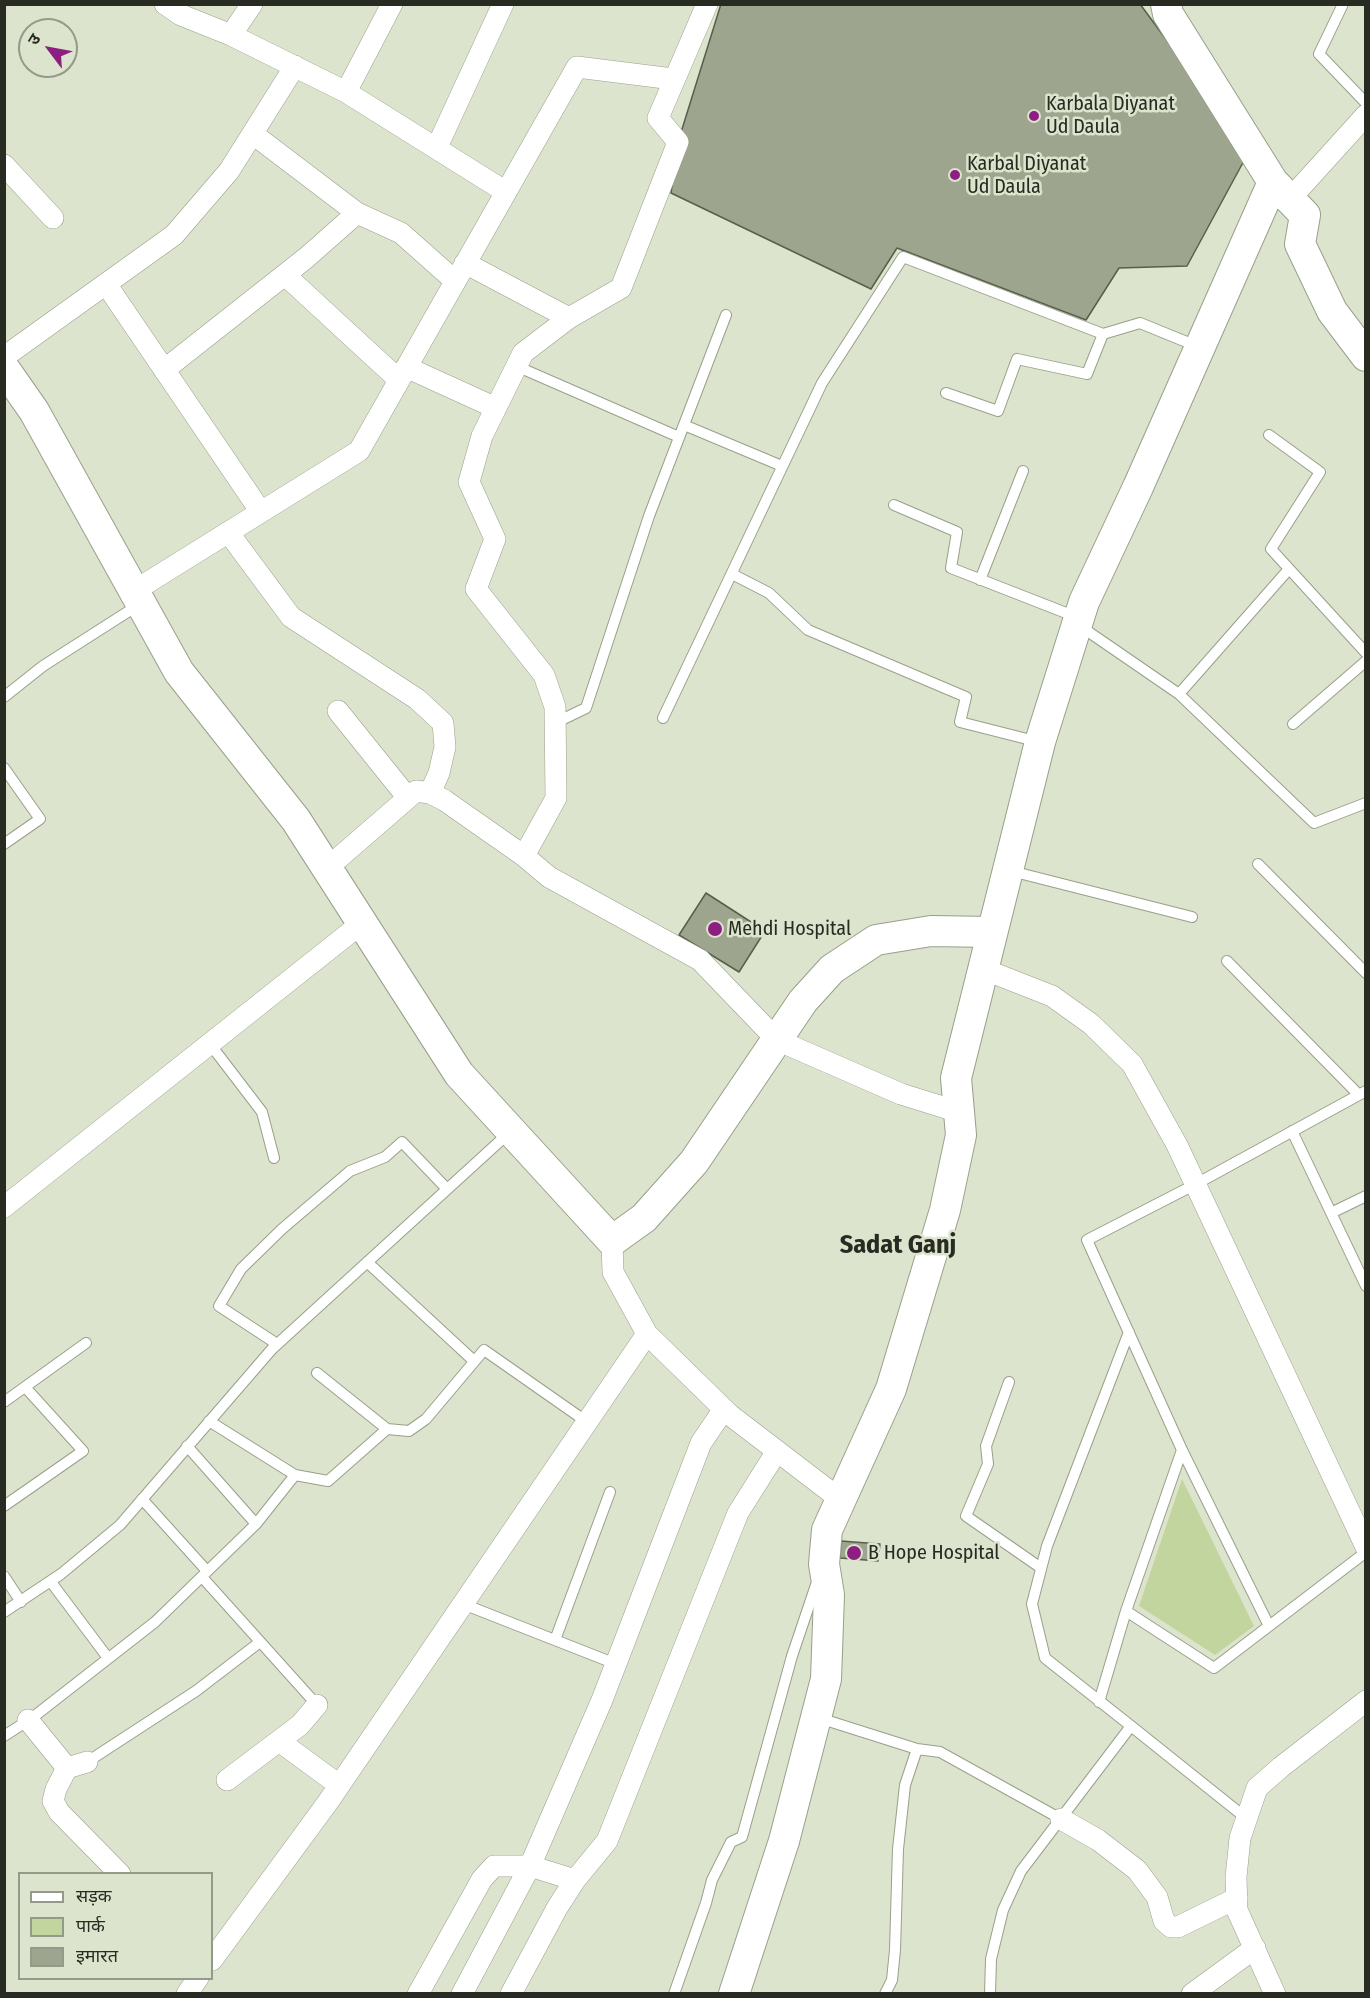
<!DOCTYPE html>
<meta charset="utf-8">
<style>
body{margin:0}
#map{position:relative;width:1370px;height:1998px;overflow:hidden;background:#dce4cd;font-family:"Fira Sans Condensed","Noto Sans Devanagari",sans-serif}
canvas{display:block}
.frame{position:absolute;inset:0;border:6px solid #282b22;pointer-events:none}
.legend{position:absolute;left:18px;top:1872px;width:195px;height:108px;box-sizing:border-box;background:#dce4cd;border:2px solid #949a89;margin:0;padding:8px 10px;list-style:none;font-size:18px;color:#282b22}
.legend li{display:flex;align-items:center;gap:12px;height:30px}
.legend b{width:30px;border:2px solid #949a89}
.north{position:absolute;left:18px;top:18px;width:60px;height:60px;box-sizing:border-box;background:#dce4cd;border:2px solid #949a89;border-radius:50%;rotate:302deg;font-size:16px;font-weight:700;line-height:24px;text-align:center;color:#282b22}
.north::after{content:'';display:block;margin:auto;width:21px;height:27px;background:#8e1f82;clip-path:polygon(50% 0,100% 100%,50% 72%,0 100%)}
</style>
<div id="map">
<canvas width="1370" height="1998"></canvas>
<div class="frame"></div>
<ul class="legend">
<li><b style="height:8px;background:#fff"></b>सड़क</li>
<li><b style="height:16px;background:#c2d59e"></b>पार्क</li>
<li><b style="height:16px;background:#9da58f"></b>इमारत</li>
</ul>
<div class="north">उ</div>
</div>
<script>
const g = document.querySelector('canvas').getContext('2d');
g.lineJoin = 'round';
function fillPath(path, color) { g.fillStyle = color; g.fill(path, 'evenodd'); }
const poly = rows => new Path2D(rows.map(r => 'M' + r).join(''));
function trace(path, color, width, dash) { g.strokeStyle = color; g.lineWidth = width; g.lineCap = dash ? 'butt' : 'round'; g.setLineDash(dash || []); g.stroke(path); }
function label(font, color, halo, rows, align = 'center') {
  g.font = font + ' "Fira Sans Condensed",sans-serif'; g.lineWidth = 5; g.setLineDash([]); g.textBaseline = 'middle'; g.strokeStyle = halo; g.fillStyle = color; for (const [text, x, y, turn = 0] of rows) {
    g.save(); g.translate(x, y); g.rotate((+turn || 0) * Math.PI / 180); g.textAlign = isNaN(turn) ? turn : align; if (halo) g.strokeText(text, 0, 0); g.fillText(text, 0, 0); g.restore();
  }
}
const green = poly([
 [1182,1479,1254,1626,1215,1655,1139,1606]
]);
const building = poly([
 [721,4,1140,4,1193,76,1246,157,1187,266,1119,268,1086,320,897,248,871,289,671,193,678,142,721,4],
 [706,893,765,931,739,972,679,935,706,893],
 [841,1541,880,1544,878,1561,840,1558,841,1541]
]);
const lane = poly([
 [1343,4,1319,54,1366,103],
 [516,366,679,437],
 [946,393,998,411,1017,359,1087,374,1103,334],
 [684,425,782,466],
 [1269,435,1320,472,1271,549,1366,653],
 [894,505,957,532,951,568,1079,618],
 [732,574,769,593,808,630,966,697,960,722,1039,742],
 [980,580,1023,471],
 [1080,626,1179,694,1314,823,1366,803],
 [1179,694,1289,569],
 [4,697,43,666,140,604],
 [663,718,822,383,903,257,1103,334,1140,323,1199,347],
 [555,723,586,708,649,516,726,315],
 [1293,724,1366,661],
 [4,768,40,819,4,844],
 [1258,864,1366,973],
 [1011,871,1192,917],
 [1227,961,1358,1094],
 [210,1044,262,1112,274,1158],
 [1292,1131,1366,1286],
 [1331,1213,1366,1196],
 [367,1262,474,1361],
 [277,1344,219,1306,241,1269,282,1229,350,1171,385,1157,402,1142,447,1189],
 [317,1373,387,1429],
 [1009,1382,986,1446,988,1464,966,1516,1041,1568],
 [4,1402,86,1343],
 [209,1421,295,1475,328,1481,387,1429,409,1431,426,1419,484,1350,587,1422],
 [187,1446,256,1524],
 [142,1499,207,1571],
 [4,1506,83,1451,25,1387],
 [4,1576,21,1602],
 [202,1577,317,1705],
 [51,1582,108,1658],
 [463,1604,616,1664],
 [1126,1611,1214,1668,1366,1552],
 [4,1612,61,1574,120,1525,272,1349,511,1131],
 [1269,1626,1182,1450,1087,1240,1196,1184,1366,1091],
 [555,1640,610,1492],
 [1099,1702,1126,1611,1182,1450],
 [819,1718,917,1749,940,1752,1061,1819],
 [1131,1726,1246,1818],
 [4,1736,32,1718,155,1622,256,1524,295,1475],
 [87,1762,196,1691,260,1642],
 [674,1994,706,1903,712,1880,731,1842,742,1837,792,1656,819,1576],
 [885,1994,892,1980,895,1950,898,1849,905,1785,917,1749],
 [990,1994,991,1959,1003,1910,1021,1871,1131,1726,1045,1658,1032,1604,1047,1546,1129,1332]
]);
const street = poly([
 [165,4,181,15,231,35,346,92,506,192],
 [231,35,252,4],
 [346,92,392,4],
 [253,134,357,213,401,233,455,281],
 [437,147,503,4],
 [4,165,53,218],
 [1290,199,1366,115],
 [465,263,569,318],
 [285,275,399,380],
 [106,284,261,512],
 [4,357,174,235,229,171,295,66],
 [406,367,496,408],
 [164,370,306,258,357,213],
 [228,532,291,617,417,699,443,723,445,747,439,773,430,793],
 [134,591,359,451,577,67,673,79],
 [338,711,408,798],
 [524,856,556,798,555,707,544,675,476,589,495,539,469,482,482,436,523,353,569,318,621,288,678,142,658,118,707,4],
 [326,869,416,791,430,793,444,800,524,856,549,877,700,960,777,1040,901,1094,959,1112],
 [983,969,1052,996,1091,1024,1132,1064,1177,1145,1366,1547],
 [4,1207,362,923],
 [612,1241,613,1272,647,1334,730,1415,841,1500],
 [28,1720,67,1768,87,1762],
 [279,1741,339,1785],
 [67,1768,56,1789,53,1801,59,1812,120,1874],
 [227,1780,300,1725,317,1705],
 [1061,1819,1098,1840,1137,1870,1157,1897,1164,1921,1171,1927,1178,1927,1237,1898],
 [212,1960,328,1802,647,1334],
 [187,1994,198,1978],
 [418,1994,482,1879,494,1866,530,1866,575,1880],
 [462,1994,530,1866,602,1700,701,1443,724,1409],
 [511,1994,557,1908,575,1880,607,1841,738,1513,777,1451],
 [1192,1994,1255,1948],
 [1275,1994,1237,1910,1236,1877,1240,1838,1257,1788,1281,1767,1366,1701]
]);
const secondary = poly([
 [1166,4,1168,14,1273,182,1305,215,1300,244,1332,311,1366,356],
 [4,368,34,411,179,672,296,820,459,1074,612,1241,644,1218,694,1162,803,1001,832,969,876,940,931,931,992,932],
 [734,1994,784,1841,826,1679,829,1595,824,1564,827,1530,891,1389,945,1210,961,1135,956,1078,1040,742,1084,602,1138,487,1273,182]
]);
const markers = [
 [1034,116,6,"#8e1f82"],
 [955,175,6,"#8e1f82"],
 [715,929,8,"#8e1f82"],
 [854,1553,8,"#8e1f82"]
];
const poiNames = [
 ["Karbala Diyanat",1046,104],
 ["Ud Daula",1046,127],
 ["Karbal Diyanat",967,164],
 ["Ud Daula",967,187],
 ["Mehdi Hospital",728,929],
 ["B Hope Hospital",868,1553]
];
const districtNames = [
 ["Sadat Ganj",898,1246]
];
fillPath(green, '#c2d59e');
fillPath(building, '#9da58f');
trace(building, '#575e4a', 1.5);
trace(lane, '#98a08a', 12);
trace(street, '#98a08a', 22);
trace(secondary, '#98a08a', 32);
trace(lane, '#fff', 10);
trace(street, '#fff', 21);
trace(secondary, '#fff', 30);
for (const [x, y, r, color] of markers) { const dot = new Path2D(); dot.arc(x, y, r, 0, 2 * Math.PI); g.fillStyle = color; g.fill(dot); trace(dot, '#dce4cd', 2); }
label('20px', '#282b22', '#dce4cd', poiNames, 'left');
label('bold 26px', '#282b22', '#dce4cd', districtNames);
</script>
